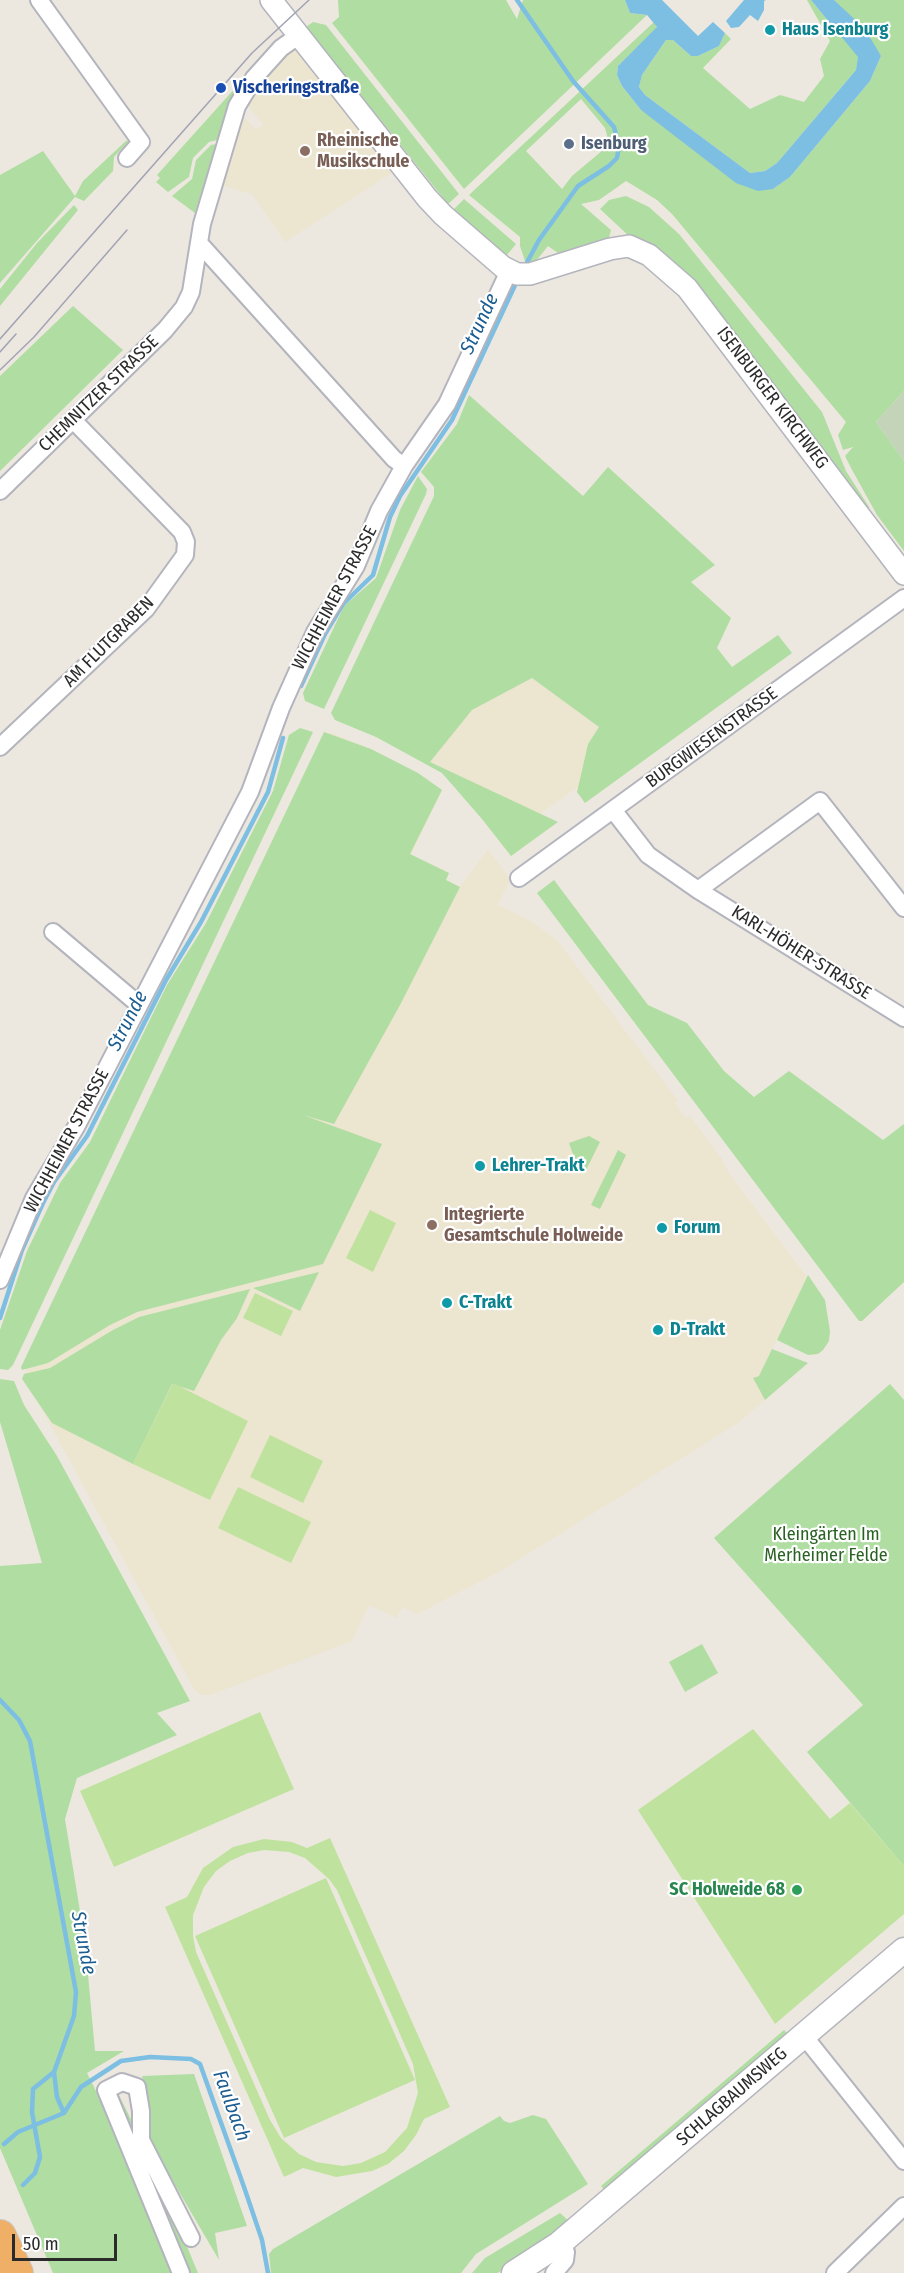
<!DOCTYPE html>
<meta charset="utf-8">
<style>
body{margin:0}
#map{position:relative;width:904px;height:2273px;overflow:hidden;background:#ece8df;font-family:"Fira Sans Condensed",sans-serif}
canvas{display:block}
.scale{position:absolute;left:12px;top:2234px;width:105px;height:27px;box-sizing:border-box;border:3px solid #2b2b2b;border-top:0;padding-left:8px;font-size:18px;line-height:21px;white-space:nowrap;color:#2b2b2b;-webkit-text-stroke:4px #fff;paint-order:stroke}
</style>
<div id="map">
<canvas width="904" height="2273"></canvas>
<div class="scale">50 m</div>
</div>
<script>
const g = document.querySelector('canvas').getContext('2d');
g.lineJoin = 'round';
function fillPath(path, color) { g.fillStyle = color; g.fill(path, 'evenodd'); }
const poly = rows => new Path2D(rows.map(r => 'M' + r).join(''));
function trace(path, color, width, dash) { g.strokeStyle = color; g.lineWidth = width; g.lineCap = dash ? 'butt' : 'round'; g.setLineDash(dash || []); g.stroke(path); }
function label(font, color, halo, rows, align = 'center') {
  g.font = font + ' "Fira Sans Condensed",sans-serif'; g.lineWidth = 4.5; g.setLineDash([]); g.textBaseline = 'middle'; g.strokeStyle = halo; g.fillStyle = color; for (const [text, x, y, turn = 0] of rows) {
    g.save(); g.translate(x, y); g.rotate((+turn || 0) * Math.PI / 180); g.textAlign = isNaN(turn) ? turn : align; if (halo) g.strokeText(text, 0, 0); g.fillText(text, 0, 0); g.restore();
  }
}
const education = poly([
 [289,50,297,50,395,171,285,242,252,194,224,186,224,173,244,117,256,130,263,124,245,102,246,100],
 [532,678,599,727,588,744,578,787,540,814,430,762,472,710],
 [329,732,371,749,418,773,442,790,411,855,449,873,446,880,460,887,488,849,510,879,498,905,529,920,557,940,678,1101,675,1103,679,1108,686,1118,690,1116,722,1159,729,1173,807,1277,759,1376,753,1378,765,1400,738,1423,499,1572,417,1614,402,1607,397,1618,369,1605,352,1641,210,1695,201,1695,194,1689,28,1384,22,1379]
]);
const green = poly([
 [338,0,506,0,517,19,523,0,625,0,630,13,647,15,464,189,332,23,339,17],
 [807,0,811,0,859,57,856,70,777,163,765,171,750,173,645,95,639,87,642,75,666,40,673,40,691,56,698,56,719,46,725,33,731,39,703,68,750,109,780,95,804,102,824,76,820,59,830,41],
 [834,0,904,0,904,391,876,422,904,461,904,551,877,515,851,468,845,456,853,447,843,450,838,435,846,422,672,214,657,200,626,181,599,200,581,204,611,230,609,238,558,253,548,246,536,261,525,261,520,246,520,237,469,195,654,22,657,28,618,66,617,75,622,86,641,110,773,189,790,177,870,81,881,56],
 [581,99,605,128,608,139,603,150,572,176,562,189,526,151],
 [313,22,326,25,459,194,448,204,306,27],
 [237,86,217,140,209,142,193,158,189,177,168,192,156,182,160,178,157,175],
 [127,140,128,142,114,157,113,171,84,201,75,197,0,283,0,175,43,151,75,196,83,181],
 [216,144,195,213,172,196,192,179,196,160,211,145],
 [626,196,649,207,679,234,822,412,846,471,869,507,869,513,630,237,600,209,609,200],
 [464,199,516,244,507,255,453,210],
 [74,205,78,210,0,306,0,289,37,243],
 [73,306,123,350,0,471,0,376],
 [469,395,583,496,608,467,715,565,691,582,731,618,717,648,732,667,778,635,792,653,585,803,577,792,588,744,599,727,532,678,472,710,430,762,558,822,511,856,482,819,442,773,376,737,335,720,331,713,434,496,434,487,421,472,457,424],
 [418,476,427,489,426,494,324,709,305,701,303,693,344,606,376,578,400,510],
 [300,728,313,732,13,1365,8,1370,0,1369,0,1330,27,1251,60,1183,90,1142,167,985,206,923,273,791,289,735],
 [324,732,371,749,418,773,442,790,410,854,449,873,446,880,460,887,400,1005,334,1124,303,1115,382,1144,323,1264,137,1312,110,1325,48,1363,22,1370,21,1367],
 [554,880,648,1005,687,1023,724,1071,754,1097,789,1071,883,1140,904,1124,904,1282,862,1321,859,1321,537,893],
 [589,1136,600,1142,586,1170,577,1165,569,1143],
 [618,1150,626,1155,600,1209,591,1205],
 [319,1272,300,1311,253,1288],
 [808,1275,825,1300,830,1331,829,1341,823,1350,818,1354,808,1355,777,1340],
 [250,1289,237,1318,221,1340,194,1391,172,1384,133,1464,52,1423,22,1379,24,1374,50,1368,113,1330,139,1317],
 [772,1349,808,1363,765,1400,753,1378,759,1376],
 [0,1379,14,1381,24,1405,57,1456,190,1701,157,1713,177,1735,77,1778,65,1819,85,1942,95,2051,124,2051,87,2073,99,2097,118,2093,151,2160,198,2273,53,2273,0,2148,0,1566,42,1563,0,1422],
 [890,1384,904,1400,904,1866,807,1752,863,1705,714,1538],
 [702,1644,718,1673,685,1692,669,1662],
 [784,2030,788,2034,606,2192,601,2186],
 [194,2074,247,2226,215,2233,219,2260,147,2137,146,2093,142,2076],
 [533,2115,546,2119,588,2184,476,2254,461,2273,271,2273,269,2254,273,2249,500,2116,504,2121,510,2123],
 [560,2213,572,2224,511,2266,497,2273,472,2273,485,2258]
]);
const cemetery = poly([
 [904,391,904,461,876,422]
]);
const pitch = poly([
 [370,1210,396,1223,373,1272,346,1258],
 [255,1293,293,1311,281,1336,243,1318],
 [173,1383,248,1421,210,1500,133,1464],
 [270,1435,323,1461,303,1503,250,1477],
 [238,1487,311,1522,291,1563,218,1528],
 [260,1712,294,1789,114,1867,80,1791],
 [753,1729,830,1819,850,1803,904,1866,904,1914,775,2024,638,1810],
 [330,1838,450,2107,424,2119,416,2135,404,2151,388,2164,372,2171,336,2177,303,2168,284,2177,165,1907,187,1897,203,1868,233,1847,264,1839,292,1842,307,1848],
 [264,1850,289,1852,305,1858,329,1879,337,1890,413,2064,418,2093,407,2128,385,2152,361,2163,343,2166,316,2162,299,2154,281,2138,270,2120,196,1952,193,1936,193,1915,204,1887,216,1871,230,1861,248,1853],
 [326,1878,415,2080,284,2138,195,1936]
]);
const water = poly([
 [625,0,662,0,698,36,713,22,725,33,719,46,698,56,691,56,673,40,666,40,642,75,639,87,645,95,750,173,765,171,777,163,856,70,858,57,811,0,834,0,865,29,881,56,870,81,790,177,773,189,758,191,736,183,641,110,622,86,617,75,618,66,657,27,647,15,630,13],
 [744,0,766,0,764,1,764,10,758,21,750,15,739,27,731,28,726,21]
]);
const stream = poly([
 [517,0,573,81,614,127,619,146,617,158,609,166,578,186,539,240,524,268],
 [301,686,325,634,343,604,373,575,390,517,400,496,452,420,517,281],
 [0,1318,22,1250,43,1203,54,1182,87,1136,166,980,201,922,268,792,283,738],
 [0,1700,19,1720,30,1741,76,1992,74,2016,54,2072,33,2089,32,2112,40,2157,35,2173,23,2185],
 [54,2072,57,2097,64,2113],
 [4,2144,18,2132,64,2113,81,2087,121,2061,150,2057,191,2059,200,2064,244,2187,262,2240,268,2273]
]);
const minor = poly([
 [39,0,141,142,127,158],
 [200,244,394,459,404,466],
 [0,491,165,330,184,307,191,292,202,224,237,106,254,78,281,48,298,36],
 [0,747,146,609,185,555,186,542,182,532,73,420],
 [613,810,648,855,698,890,904,1018],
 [519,878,904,598],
 [698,890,820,801,904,908],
 [53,932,138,1004],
 [0,1280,34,1198,76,1127,250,792,281,708,315,632,356,566,379,511,404,466,447,404,509,271],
 [804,2036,904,2161],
 [181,2273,106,2090,122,2082,137,2087,141,2111,141,2140,191,2238],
 [554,2273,565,2260,566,2252,559,2244],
 [835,2273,904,2206]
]);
const tertiary = poly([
 [271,0,427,198,443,215,503,267,517,274,530,274,610,249,629,246,649,255,687,288,904,574]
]);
const secondary = poly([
 [514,2273,559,2244,904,1950]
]);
const motorway = poly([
 [0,2236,17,2273]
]);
const tram = poly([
 [0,339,252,53,309,0],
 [0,352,16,334],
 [0,370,34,337,127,230]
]);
const markers = [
 [770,30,6,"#0f9aa8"],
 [221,88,6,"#1a4fb4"],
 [569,144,6,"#5c6f8a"],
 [305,151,6,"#8d6e63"],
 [480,1166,6,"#0f9aa8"],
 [432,1225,6,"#8d6e63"],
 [662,1228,6,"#0f9aa8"],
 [447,1303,6,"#0f9aa8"],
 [658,1330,6,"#0f9aa8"],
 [797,1890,6,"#2e9e5b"]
];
const cultureNames = [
 ["Haus Isenburg",782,30],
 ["Lehrer-Trakt",492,1166],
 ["Forum",674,1228],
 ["C-Trakt",459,1303],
 ["D-Trakt",670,1330]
];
const transitNames = [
 ["Vischeringstraße",233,88]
];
const educationNames = [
 ["Rheinische",317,141],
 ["Musikschule",317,162],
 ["Integrierte",444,1215],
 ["Gesamtschule Holweide",444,1236]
];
const serviceNames = [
 ["Isenburg",581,144]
];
const streetNames = [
 ["CHEMNITZER STRASSE",99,394,-44],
 ["ISENBURGER KIRCHWEG",772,398,53],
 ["WICHHEIMER STRASSE",335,598,-62],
 ["AM FLUTGRABEN",109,642,-45],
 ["BURGWIESENSTRASSE",712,738,-36],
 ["KARL-HÖHER-STRASSE",801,953,32],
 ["WICHHEIMER STRASSE",67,1141,-62],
 ["SCHLAGBAUMSWEG",732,2097,-41]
];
const parkNames = [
 ["Kleingärten Im",826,1535],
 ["Merheimer Felde",826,1556]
];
const leisureNames = [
 ["SC Holweide 68",785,1890]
];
const waterNames = [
 ["Strunde",480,324,-65],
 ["Strunde",128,1021,-63],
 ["Strunde",83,1943,79],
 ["Faulbach",231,2106,70]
];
fillPath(education, '#ece5d0');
fillPath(green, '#b0dda1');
fillPath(cemetery, '#c3d4b8');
fillPath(pitch, '#bfe39e');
fillPath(water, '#7dbee3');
trace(stream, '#7dbee3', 4.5);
trace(minor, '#b3b4bd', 20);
trace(tertiary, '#b3b4bd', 24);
trace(secondary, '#b3b4bd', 27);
trace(motorway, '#c8c8c8', 34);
trace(minor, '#fff', 16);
trace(tertiary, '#fff', 21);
trace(secondary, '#fff', 24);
trace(motorway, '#efaf67', 32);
trace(tram, '#a2a3b4', 1.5);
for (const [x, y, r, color] of markers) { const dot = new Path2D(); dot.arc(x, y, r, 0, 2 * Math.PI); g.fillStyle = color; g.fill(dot); trace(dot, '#fff', 2); }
label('bold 18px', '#0d838f', '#fff', cultureNames, 'left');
label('bold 18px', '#164399', '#fff', transitNames, 'left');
label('bold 18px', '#785e54', '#fff', educationNames, 'left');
label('bold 18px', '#4e5e75', '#fff', serviceNames, 'left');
label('18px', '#2b2b2b', '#fff', streetNames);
label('18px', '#296222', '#fff', parkNames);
label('bold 18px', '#27864d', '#fff', leisureNames, 'right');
label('italic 20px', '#1b5d90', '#fff', waterNames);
</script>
